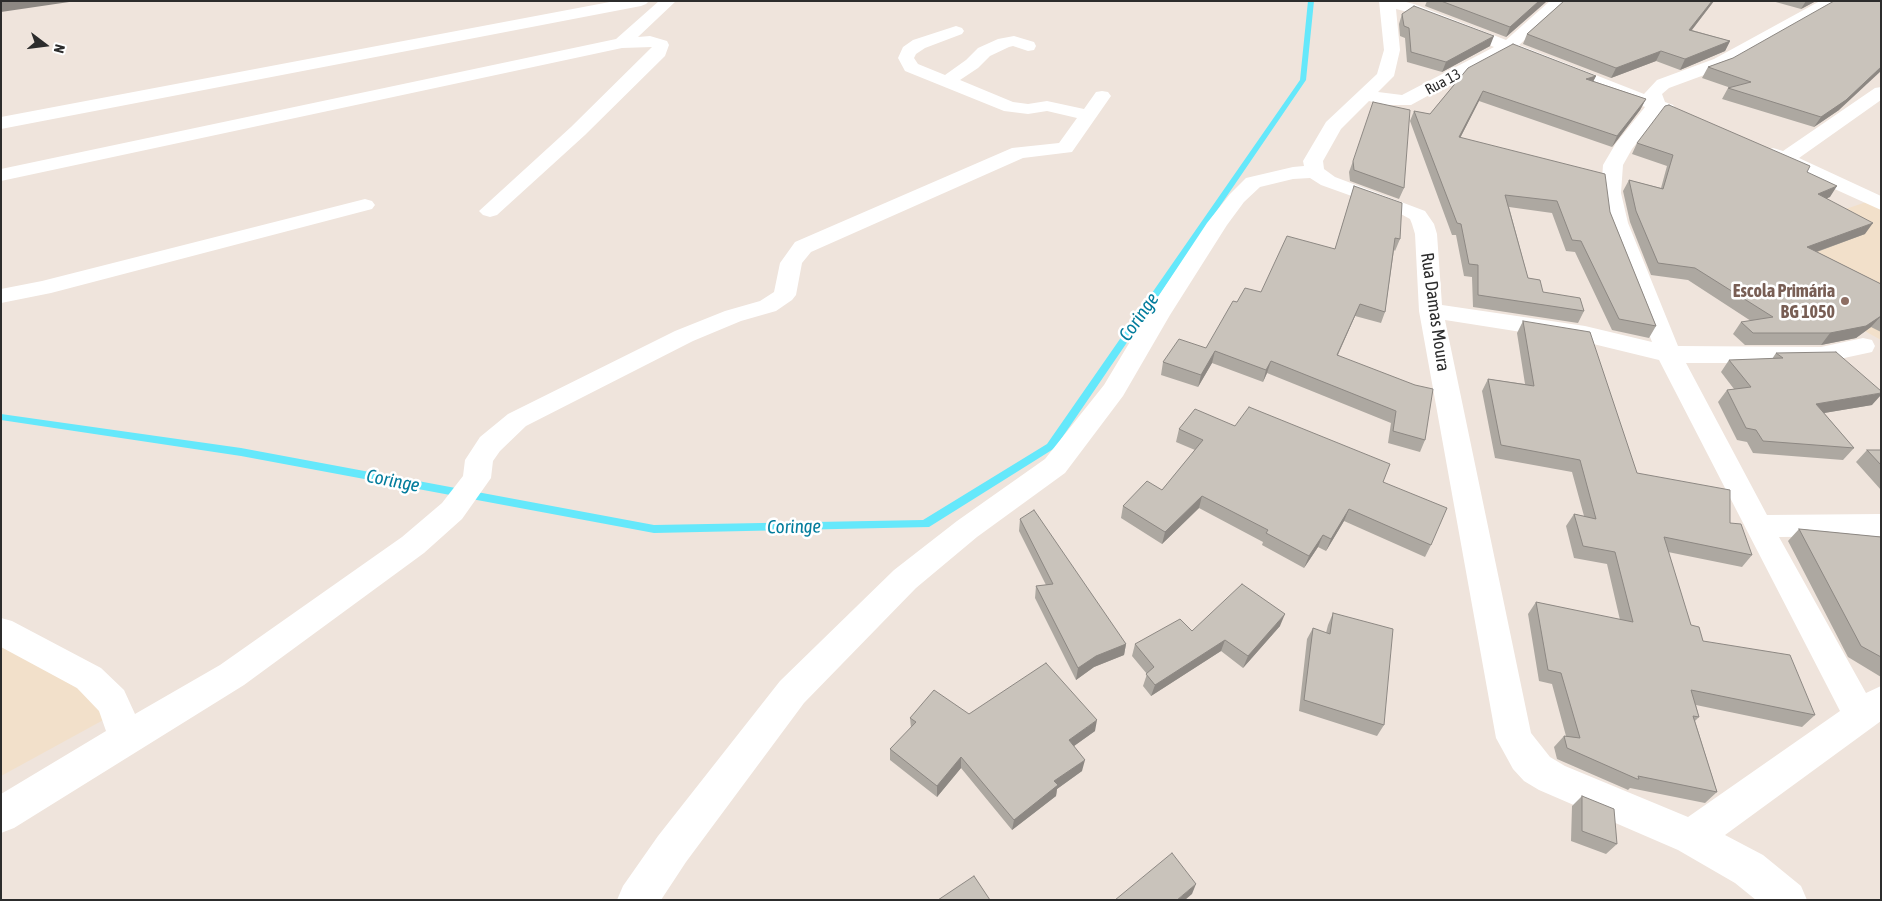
<!DOCTYPE html>
<meta charset="utf-8">
<style>
body{margin:0}
#map{position:relative;width:1882px;height:901px;overflow:hidden;background:#efe4dc;font-family:"Asap Condensed",sans-serif}
canvas{display:block}
.frame{position:absolute;inset:0;border:2px solid #2c2c2c;pointer-events:none}
.north{position:absolute;left:20px;top:20px;width:50px;height:50px;-webkit-text-stroke:4px #fff;paint-order:stroke;rotate:105deg;font-size:14px;font-weight:700;line-height:20px;text-align:center;color:#2c2c2c}
.north::after{content:'';display:block;margin:auto;width:18px;height:22px;background:#2c2c2c;clip-path:polygon(50% 0,100% 100%,50% 72%,0 100%)}
</style>
<div id="map">
<canvas width="1882" height="901"></canvas>
<div class="frame"></div>
<div class="north">N</div>
</div>
<script>
const g = document.querySelector('canvas').getContext('2d');
g.lineJoin = 'round';
function fillPath(path, color) { g.fillStyle = color; g.fill(path, 'evenodd'); }
const poly = rows => new Path2D(rows.map(r => 'M' + r).join(''));
function trace(path, color, width, dash) { g.strokeStyle = color; g.lineWidth = width; g.lineCap = dash ? 'butt' : 'round'; g.setLineDash(dash || []); g.stroke(path); }
function label(font, color, halo, rows, align = 'center') {
  g.font = font + ' "Asap Condensed",sans-serif'; g.lineWidth = 5; g.setLineDash([]); g.textBaseline = 'middle'; g.strokeStyle = halo; g.fillStyle = color; for (const [text, x, y, turn = 0] of rows) {
    g.save(); g.translate(x, y); g.rotate((+turn || 0) * Math.PI / 180); g.textAlign = isNaN(turn) ? turn : align; if (halo) g.strokeText(text, 0, 0); g.fillText(text, 0, 0); g.restore();
  }
}
const education = poly([
 [1872,200,1881,204,1881,340,1740,262,1732,248],
 [1,644,118,712,1,776]
]);
const stream = poly([
 [1308,1,1314,1,1306,80,1055,448,929,527,654,533,241,456,1,420,1,414,241,448,654,525,923,520,1047,444,1300,80,1308,1]
]);
const minor = poly([
 [615,1,649,1,646,4,641,6,1,129,1,117,615,1],
 [659,1,676,1,638,37,650,36,667,41,669,45,665,56,585,135,497,215,490,217,483,215,479,211,571,127,652,47,622,48,1,181,1,169,616,39,659,1],
 [1379,1,1402,1,1414,4,1506,40,1550,1,1568,1,1519,45,1644,94,1657,80,1714,59,1820,1,1840,1,1837,4,1726,67,1669,88,1662,94,1665,102,1673,105,1676,109,1673,113,1667,114,1660,113,1632,149,1623,165,1621,193,1628,223,1678,346,1821,347,1863,338,1872,340,1875,346,1872,352,1821,363,1686,363,1767,515,1881,514,1881,536,1779,537,1866,693,1881,686,1881,721,1725,835,1763,855,1801,886,1807,900,1756,900,1735,883,1678,850,1539,790,1524,781,1513,769,1496,738,1419,311,1415,234,1412,224,1410,219,1399,213,1321,185,1310,178,1293,179,1260,187,1244,202,1227,225,1170,315,1123,396,1065,473,977,537,916,588,804,703,686,862,661,900,617,900,623,886,658,836,780,681,894,570,957,521,1045,459,1104,385,1146,315,1207,223,1230,194,1246,178,1293,167,1304,166,1303,161,1326,122,1377,74,1384,50,1379,1],
 [1396,9,1404,11,1494,47,1402,95,1378,92,1394,76,1400,50,1396,9],
 [1508,52,1645,107,1616,143,1603,165,1601,193,1606,223,1652,342,1585,326,1442,305,1437,234,1434,224,1425,211,1335,177,1324,169,1323,161,1341,129,1369,101,1385,105,1411,105,1508,52],
 [1445,320,1585,342,1659,360,1840,711,1688,817,1565,766,1550,757,1531,733,1445,320],
 [956,26,962,28,964,31,962,34,925,48,916,54,914,58,918,64,945,75,966,60,978,48,998,39,1014,36,1034,42,1036,46,1034,50,1028,51,1013,46,1009,47,990,56,978,68,960,80,1013,102,1028,104,1047,101,1084,109,1096,92,1102,91,1108,92,1111,96,1072,152,1023,158,811,252,802,263,796,295,792,300,776,311,741,321,693,341,526,426,500,451,493,461,491,478,462,519,424,553,244,685,14,828,1,833,1,794,106,731,99,711,77,688,1,647,1,618,12,621,101,668,124,690,135,714,220,665,402,537,442,503,463,476,465,460,480,437,508,414,675,331,725,311,760,301,774,292,780,263,795,242,1012,148,1059,143,1077,118,1047,111,1028,114,1004,111,905,71,898,58,903,47,913,40,956,26],
 [1881,87,1881,100,1799,158,1881,196,1881,210,1766,158,1763,154,1766,150,1773,148,1783,151,1875,88,1881,87],
 [365,199,372,201,375,205,372,209,51,293,1,303,1,289,42,281,365,199]
]);
const wall = poly([
 [1427,1,1547,1,1506,37,1425,6],
 [1564,1,1714,1,1692,30,1730,41,1725,51,1680,70,1656,61,1611,78,1523,44,1527,34],
 [1772,1,1816,1,1801,9],
 [1402,14,1490,46,1442,72,1407,62,1405,38,1400,36,1399,24],
 [1733,58,1839,110,1814,127,1722,99,1728,88,1731,88,1702,78,1708,67],
 [1468,68,1596,76,1593,81,1646,99,1640,110,1612,147,1479,101,1460,138,1610,212,1656,326,1649,338,1612,330,1575,252,1566,251,1552,213,1509,207,1528,278,1543,292,1584,311,1578,323,1473,307,1472,277,1464,276,1456,235,1452,235,1410,121,1414,111,1430,114],
 [1637,143,1807,172,1830,197,1827,198,1865,234,1817,252,1881,284,1881,332,1871,327,1856,338,1821,345,1745,345,1733,334,1741,322,1751,321,1688,280,1651,275,1630,222,1623,191,1629,180,1661,188,1667,166,1632,154],
 [1353,161,1404,188,1399,199,1350,181,1349,172],
 [1354,186,1400,239,1395,251,1394,250,1385,312,1381,323,1355,316,1338,355,1425,440,1420,452,1388,443,1391,423,1267,373,1263,382,1212,363,1198,387,1161,375,1163,362,1206,348,1237,302,1261,292,1335,249],
 [1523,321,1637,473,1730,523,1752,555,1742,567,1668,552,1691,625,1703,641,1815,715,1802,727,1696,705,1699,717,1695,721,1717,792,1705,803,1630,788,1628,790,1626,789,1557,759,1554,747,1564,736,1566,736,1552,684,1539,681,1528,614,1536,602,1620,620,1607,564,1574,558,1566,526,1574,514,1584,516,1572,472,1495,458,1482,391,1488,379,1525,384,1517,333],
 [1776,353,1872,405,1824,413,1854,448,1843,460,1753,453,1747,442,1737,440,1718,402,1727,390,1734,389,1721,372,1729,360,1772,359],
 [1235,426,1383,482,1431,545,1425,557,1344,521,1326,551,1318,547,1304,568,1262,545,1263,542,1199,508,1162,544,1121,518,1123,506,1162,490,1195,450,1176,442,1179,429],
 [1867,450,1881,450,1881,490,1856,462],
 [1020,519,1126,644,1124,655,1094,667,1076,680,1035,598,1036,586,1046,585,1019,531],
 [1799,529,1881,537,1881,677,1848,657,1788,541],
 [1333,613,1384,725,1377,736,1299,711,1307,639,1313,628,1326,633,1328,625],
 [1280,626,1243,668,1221,651,1151,696,1143,686,1147,674,1132,656,1135,644,1192,631],
 [969,714,1095,731,1074,746,1082,771,1057,789,1056,796,1012,830,961,768,937,797,890,760,890,749,911,728,910,718],
 [1582,796,1617,844,1606,854,1571,841,1572,806]
]);
const shadedWall = poly([
 [1,1,76,1,1,12],
 [1539,1,1547,1,1506,37,1510,27],
 [1712,1,1714,1,1684,40,1689,30],
 [1806,1,1816,1,1801,9],
 [1494,36,1490,46,1442,72,1446,62],
 [1730,41,1725,51,1680,70,1685,59],
 [1661,51,1656,61,1611,78,1616,68],
 [1881,67,1881,71,1839,110,1814,127,1821,117],
 [1596,76,1591,86,1586,79],
 [1483,91,1479,101,1455,148,1459,137],
 [1646,99,1640,110,1612,147,1617,136],
 [1837,186,1830,197,1810,205,1818,194],
 [1873,223,1865,234,1799,258,1807,247],
 [1360,304,1355,316,1332,367,1337,355],
 [1881,316,1871,327,1856,338,1821,345,1830,333],
 [1215,351,1212,363,1198,387,1201,375],
 [1271,361,1267,373,1263,382,1266,370],
 [1881,393,1881,395,1872,405,1806,416,1816,404],
 [1202,496,1199,508,1162,544,1165,532],
 [1349,509,1344,521,1326,551,1331,539],
 [1323,535,1318,547,1304,568,1309,556],
 [1285,614,1280,626,1243,668,1248,656],
 [1225,640,1221,651,1151,696,1155,685],
 [1126,644,1124,655,1094,667,1076,680,1078,668,1096,656],
 [1097,720,1095,731,1067,751,1069,740],
 [961,757,961,768,937,797,937,786],
 [1085,760,1082,771,1057,789,1056,796,1012,830,1014,820,1054,781],
 [1196,884,1192,894,1185,900,1177,900]
]);
const building = poly([
 [1441,1,1539,1,1510,27,1441,1],
 [1564,1,1712,1,1689,30,1730,41,1685,59,1661,51,1616,68,1527,34,1564,1],
 [1834,1,1881,1,1881,67,1846,100,1821,117,1728,88,1751,82,1708,67,1733,58,1834,1],
 [1414,6,1494,36,1446,62,1411,52,1409,28,1404,26,1402,14,1414,6],
 [1513,44,1596,76,1586,79,1646,99,1617,136,1483,91,1459,137,1605,174,1610,212,1656,326,1619,319,1581,241,1572,240,1557,201,1505,195,1528,278,1540,280,1543,292,1580,298,1584,311,1478,295,1478,265,1469,264,1461,224,1457,223,1414,111,1430,114,1468,68,1513,44],
 [1373,102,1410,110,1404,188,1354,170,1353,161,1373,102],
 [1669,105,1810,166,1807,172,1837,186,1818,194,1873,223,1807,247,1881,284,1881,316,1866,326,1830,333,1753,333,1741,322,1773,317,1695,268,1658,263,1636,211,1629,180,1663,189,1673,155,1637,143,1665,106,1669,105],
 [1354,186,1402,203,1400,239,1395,238,1385,312,1360,304,1337,355,1415,385,1433,389,1425,440,1393,431,1396,411,1271,361,1266,370,1215,351,1201,375,1163,362,1179,339,1206,348,1233,301,1237,302,1245,288,1261,292,1287,236,1335,249,1354,186],
 [1523,321,1590,332,1637,473,1730,490,1730,523,1741,524,1752,555,1664,537,1691,625,1699,627,1703,641,1790,655,1815,715,1691,690,1699,717,1693,716,1717,792,1638,776,1639,779,1637,779,1567,748,1564,736,1580,738,1561,673,1548,670,1536,602,1633,622,1615,552,1583,546,1574,514,1596,519,1580,460,1501,445,1488,379,1534,386,1523,321],
 [1836,352,1881,391,1881,393,1816,404,1854,448,1763,441,1756,430,1746,428,1727,390,1751,387,1729,360,1783,358,1776,353,1836,352],
 [1249,407,1390,464,1383,482,1447,508,1431,545,1349,509,1331,539,1323,535,1309,556,1266,533,1268,530,1202,496,1165,532,1123,506,1147,481,1162,490,1203,440,1179,429,1195,409,1235,426,1249,407],
 [1867,450,1881,450,1881,465,1867,450],
 [1034,510,1126,644,1096,656,1078,668,1036,586,1053,584,1020,519,1034,510],
 [1799,529,1881,537,1881,657,1861,646,1799,529],
 [1242,584,1285,614,1248,656,1225,640,1155,685,1146,674,1154,667,1135,644,1180,619,1192,631,1242,584],
 [1333,613,1393,629,1384,725,1304,700,1313,628,1330,634,1333,613],
 [1046,663,1097,720,1069,740,1085,760,1054,781,1058,785,1014,820,961,757,937,786,890,749,916,722,910,718,934,690,969,714,1046,663],
 [1582,796,1614,809,1617,844,1582,831,1582,796],
 [1172,853,1196,884,1177,900,1115,900,1172,853],
 [974,876,990,900,938,900,974,876]
]);
const markers = [
 [1845,301,5,"#8d6e63"]
];
const farStreetnames = [
 ["Rua 13",1443,82,-28]
];
const educationNames = [
 ["Escola Primária",1835,291],
 ["BG 1050",1835,312]
];
const streetNames = [
 ["Rua Damas Moura",1435,312,82]
];
const waterNames = [
 ["Coringe",1139,317,-55],
 ["Coringe",393,481,11],
 ["Coringe",794,527,-1]
];
fillPath(education, '#f2e0ca');
fillPath(stream, '#65e8fb');
fillPath(minor, '#fff');
fillPath(wall, '#ada8a1');
fillPath(shadedWall, '#8d8883');
fillPath(building, '#c9c3bb');
trace(building, '#8d8883', 1);
for (const [x, y, r, color] of markers) { const dot = new Path2D(); dot.arc(x, y, r, 0, 2 * Math.PI); g.fillStyle = color; g.fill(dot); trace(dot, '#fff', 2); }
label('15px', '#2c2c2c', '#fff', farStreetnames);
label('bold 18px', '#785e54', '#fff', educationNames, 'right');
label('18px', '#2c2c2c', '#fff', streetNames);
label('italic 19px', '#027c9c', '#fff', waterNames);
</script>
